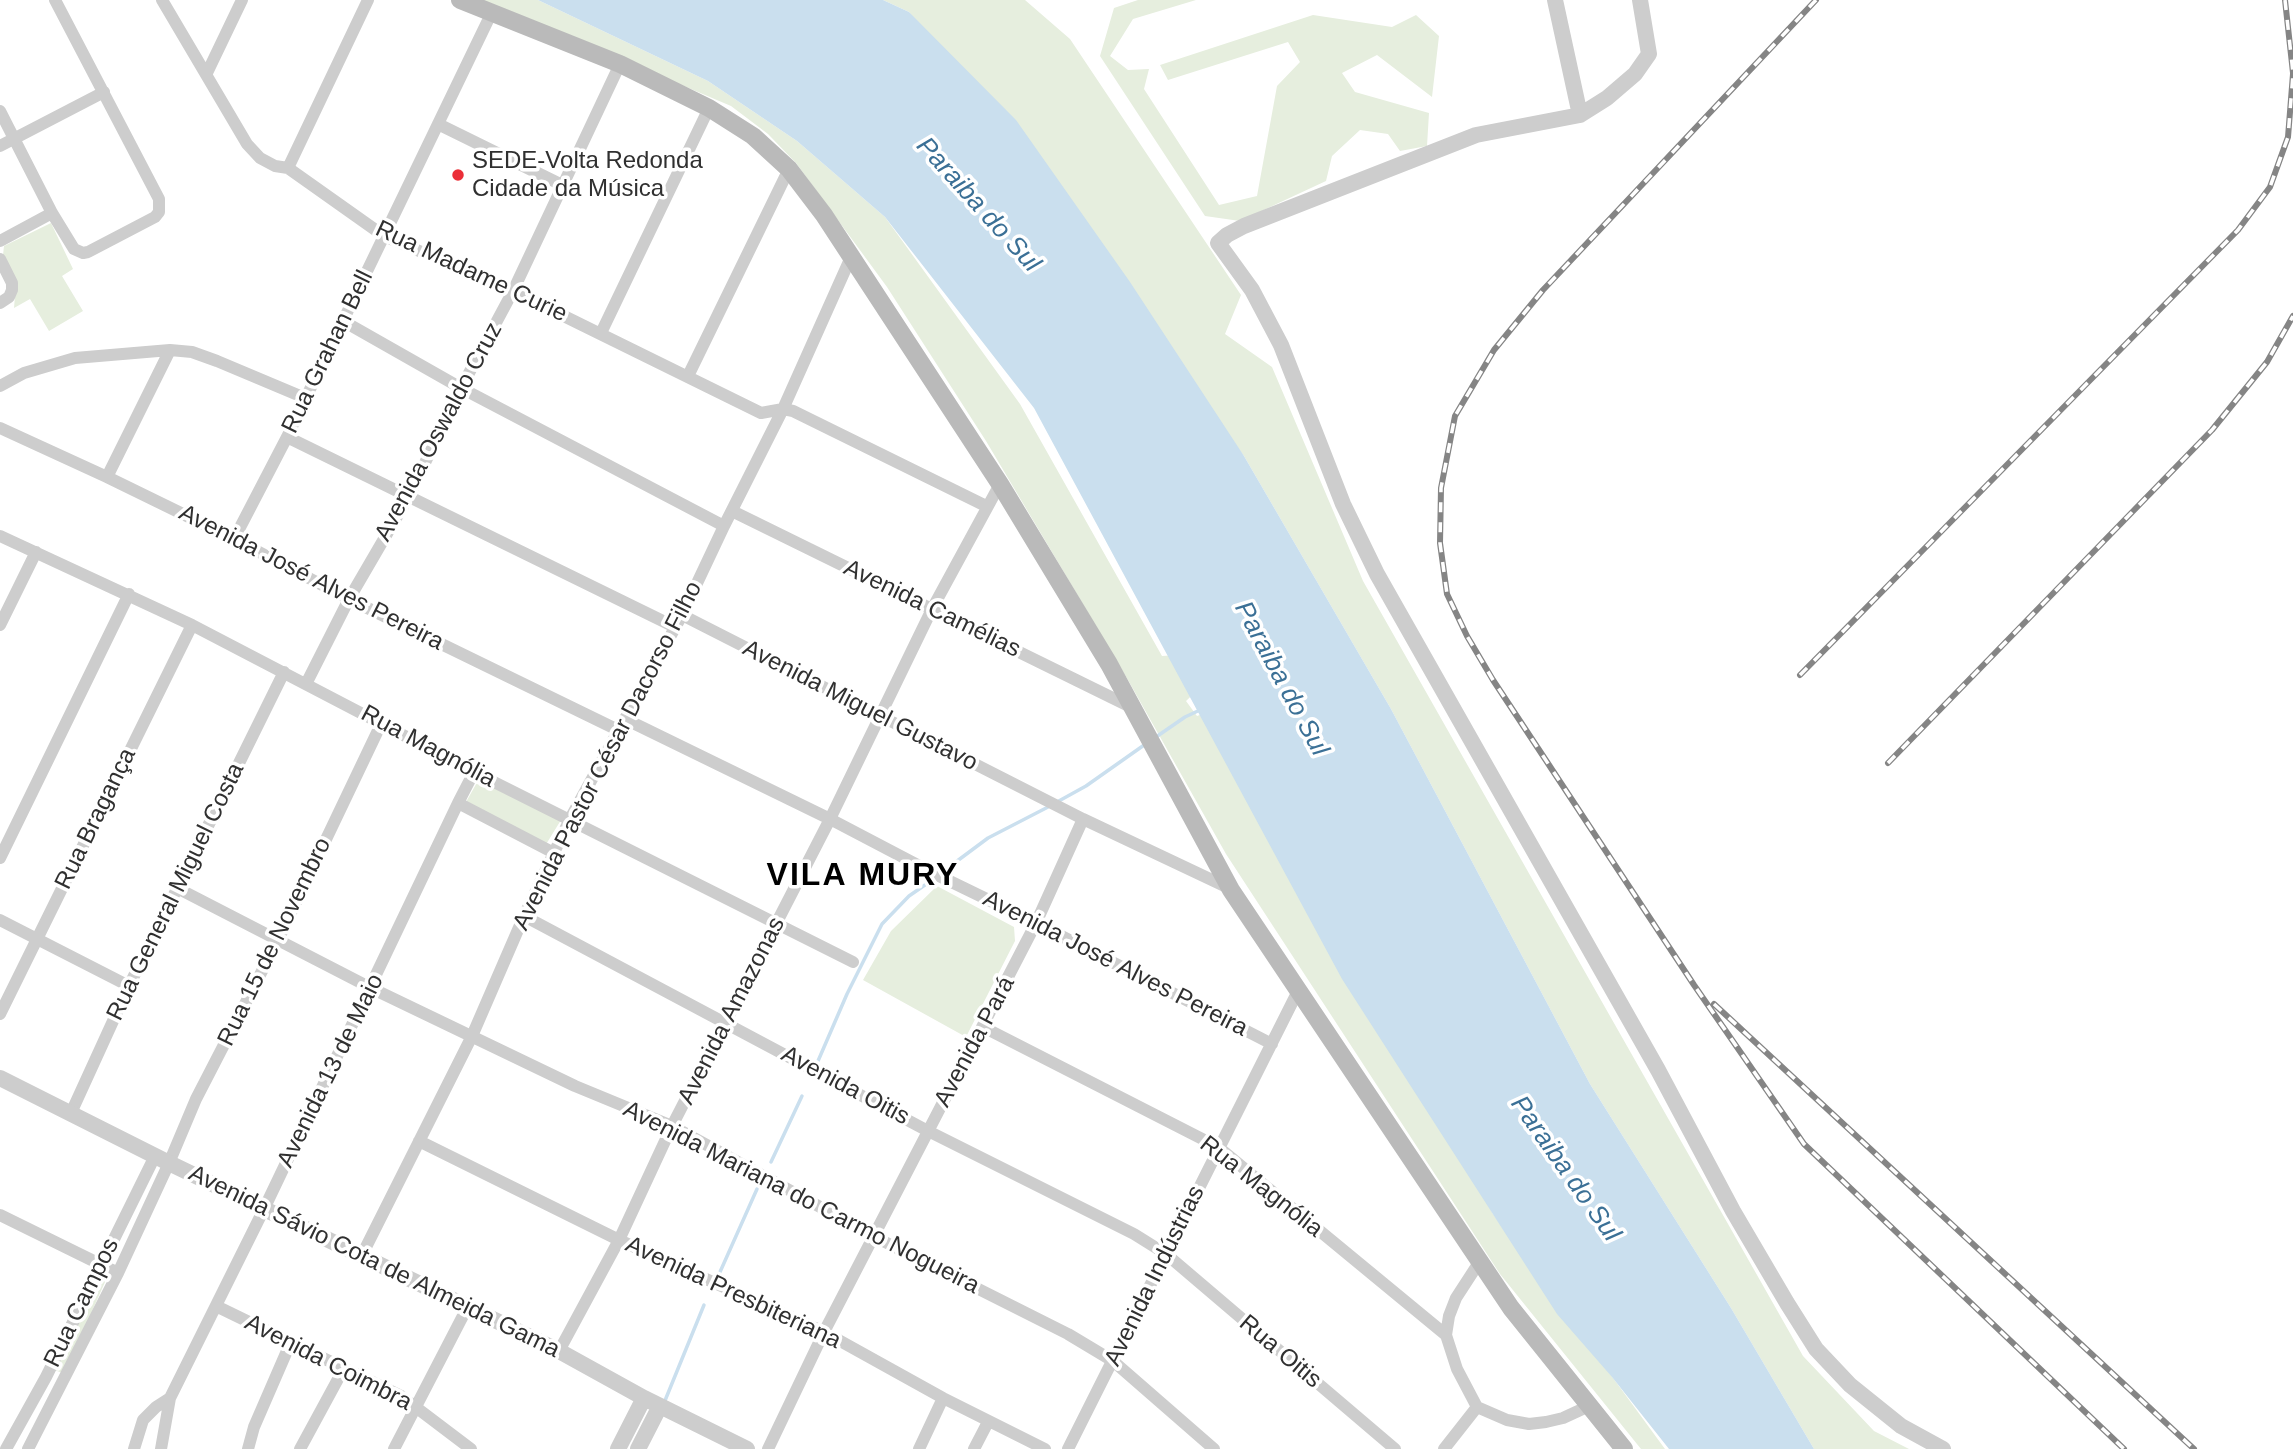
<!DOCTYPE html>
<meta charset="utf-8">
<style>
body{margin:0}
canvas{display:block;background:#fff}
</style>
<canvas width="2293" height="1449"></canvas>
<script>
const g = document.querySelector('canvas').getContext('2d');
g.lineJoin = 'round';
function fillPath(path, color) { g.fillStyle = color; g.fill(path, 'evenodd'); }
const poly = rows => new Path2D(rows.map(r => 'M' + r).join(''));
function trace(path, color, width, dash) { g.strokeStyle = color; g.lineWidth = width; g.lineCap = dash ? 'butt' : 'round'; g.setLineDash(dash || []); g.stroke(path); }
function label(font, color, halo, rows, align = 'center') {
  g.font = font + ' Arial,sans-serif'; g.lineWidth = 7; g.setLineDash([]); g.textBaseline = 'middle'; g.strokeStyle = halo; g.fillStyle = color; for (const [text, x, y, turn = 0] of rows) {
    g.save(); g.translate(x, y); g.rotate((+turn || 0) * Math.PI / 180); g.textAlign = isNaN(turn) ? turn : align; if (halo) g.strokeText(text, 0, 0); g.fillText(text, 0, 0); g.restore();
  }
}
const green = poly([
 [481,0,538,0,708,81,797,141,885,217,1020,404,1162,656,1194,654,1210,678,1186,701,1197,716,1219,708,1493,1214,1665,1449,1641,1449,1500,1274,1226,854,1128,680,986,441,887,287,796,163,768,134,731,106],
 [883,0,1025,0,1070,39,1241,295,1225,334,1272,367,1363,581,1803,1356,1874,1431,1909,1449,1814,1449,1731,1308,1590,1084,1391,709,1244,456,909,12],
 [1138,0,1196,0,1133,19,1110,56,1128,70,1149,69,1144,89,1219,205,1257,196,1277,86,1300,62,1288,42,1168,80,1160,65,1313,15,1392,27,1416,15,1439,36,1432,97,1377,55,1342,73,1355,92,1429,113,1427,146,1400,151,1388,134,1360,130,1332,156,1326,181,1240,221,1205,216,1100,56,1114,8],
 [51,223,73,269,62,276,83,311,49,331,30,299,14,308,15,296,3,255,4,246],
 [479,779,561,820,545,846,466,802],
 [937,886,1014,927,1015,941,966,1037,863,980,891,931],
 [98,1277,103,1277,105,1282,81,1336,63,1373,54,1370]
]);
const water = poly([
 [538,0,883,0,909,12,1016,120,1130,282,1244,456,1391,709,1590,1084,1731,1308,1814,1449,1669,1449,1612,1377,1557,1314,1342,979,1034,408,885,217,797,141,708,81]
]);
const stream = poly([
 [1156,737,1185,717,1200,710],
 [1057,802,1086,786,1147,743],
 [941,873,988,838,1050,806],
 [818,1061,847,994,882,924,909,896,935,878],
 [771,1162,802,1096],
 [720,1272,757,1189],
 [664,1403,704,1305]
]);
const minor = poly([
 [162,0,247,144,260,158,275,166,288,168,384,236,513,291,761,413,783,409,793,411,986,506],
 [207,73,242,0],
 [0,111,52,213,74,249,83,253,88,252,155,217,159,212,159,199,55,0],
 [438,124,562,185],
 [0,146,104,92],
 [288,168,368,0],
 [0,241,52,213],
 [0,259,12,283,12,290,9,297,0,303],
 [343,321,461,388,724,526],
 [601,333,709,108],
 [688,376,789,169],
 [0,386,24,373,75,358,170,350,192,352,217,361,305,398],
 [0,428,107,477,234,539,349,599,620,731],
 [287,437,675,627],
 [107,477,170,350],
 [732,511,1133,708],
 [0,536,192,625,474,772,853,962],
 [234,539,287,437,492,12],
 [682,615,1083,819,1231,889],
 [0,625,36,552],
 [306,684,349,599,409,496,461,388,513,291,620,64],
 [627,720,830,819,933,873,1036,923,1272,1044],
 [458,803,554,853],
 [0,858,129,594],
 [177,888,371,988,575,1086,672,1126,875,1237,1068,1334,1113,1361,1214,1449],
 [524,916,928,1131,1134,1234,1166,1254,1395,1449],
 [0,920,129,986],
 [0,1014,192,625],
 [983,1027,1218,1147,1446,1335],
 [71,1113,129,986,284,672],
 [419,1141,619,1240,824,1332,943,1398,1045,1449],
 [0,1215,118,1273],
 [362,1255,472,1036,524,916,570,819,682,615,724,526,783,409,851,257],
 [216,1306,401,1396,471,1449],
 [559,1351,619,1240,672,1126,830,819,932,609,1000,484],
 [1477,1407,1457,1369,1446,1335,1449,1316,1456,1298,1480,1261],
 [1477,1407,1507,1420,1529,1424,1546,1422,1563,1418,1589,1406],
 [6,1449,46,1377,155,1156],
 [28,1449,118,1273,169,1163,196,1099,278,940,382,722],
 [134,1449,143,1420,156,1407,170,1398],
 [161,1449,170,1398,264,1209,458,803,474,772],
 [248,1449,254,1427,290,1344],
 [300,1449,344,1368],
 [394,1449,467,1308],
 [768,1449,824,1332,1036,923,1083,819],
 [919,1449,943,1398],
 [974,1449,988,1422],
 [1068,1449,1298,991],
 [1444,1449,1477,1407]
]);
const tertiary = poly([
 [1555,0,1580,115],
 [1640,0,1649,54,1635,74,1607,98,1580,115,1476,135,1244,226,1227,235,1218,243,1252,290,1281,345,1343,504,1377,574,1658,1070,1733,1211,1787,1303,1816,1349,1850,1385,1901,1426,1943,1449],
 [0,1078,169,1163,559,1351,644,1398,747,1449],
 [618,1449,644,1398],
 [638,1449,660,1406]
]);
const secondary = poly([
 [460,0,620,64,709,108,753,136,789,169,824,215,1000,484,1109,664,1231,890,1511,1308,1624,1449]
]);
const rail = poly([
 [1816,0,1543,290,1494,350,1455,416,1441,488,1440,543,1447,594,1467,636,1493,680,1694,985,1804,1144,2124,1449],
 [2285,0,2293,73],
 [1800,675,2238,230,2270,187,2288,137,2293,74],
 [1888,763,2212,430,2267,362,2293,316],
 [1714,1004,2194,1449]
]);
const markers = [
 [458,175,7,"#eb2f38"]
];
const poiNames = [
 ["SEDE-Volta Redonda",472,161],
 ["Cidade da Música",472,189]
];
const streetNames = [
 ["Rua Madame Curie",471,272,25],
 ["Rua Grahan Bell",328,352,-64],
 ["Avenida Oswaldo Cruz",439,432,-62],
 ["Avenida José Alves Pereira",311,578,27],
 ["Avenida Camélias",932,609,26],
 ["Avenida Miguel Gustavo",860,706,27],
 ["Rua Magnólia",428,747,28],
 ["Avenida Pastor César Dacorso Filho",608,756,-63],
 ["Rua Bragança",96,819,-64],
 ["Rua General Miguel Costa",176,892,-64],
 ["Rua 15 de Novembro",275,942,-64],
 ["Avenida José Alves Pereira",1115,964,27],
 ["Avenida Amazonas",732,1011,-63],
 ["Avenida Pará",975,1042,-62],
 ["Avenida 13 de Maio",331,1071,-64],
 ["Avenida Oitis",845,1086,28],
 ["Rua Magnólia",1261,1187,38],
 ["Avenida Mariana do Carmo Nogueira",801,1198,27],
 ["Avenida Sávio Cota de Almeida Gama",374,1262,26],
 ["Avenida Indústrias",1155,1276,-64],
 ["Avenida Presbiteriana",733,1293,25],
 ["Rua Campos",82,1303,-64],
 ["Rua Oitis",1280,1352,40],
 ["Avenida Coimbra",328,1363,27]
];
const waterNames = [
 ["Paraiba do Sul",978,205,48],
 ["Paraiba do Sul",1281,679,62],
 ["Paraiba do Sul",1565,1169,55]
];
const districtNames = [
 ["VILA MURY",863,876]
];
fillPath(green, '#e6eede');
fillPath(water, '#cadfee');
trace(stream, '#cadfee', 3.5);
trace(minor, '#cdcdcd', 12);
trace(tertiary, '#cdcdcd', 16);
trace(secondary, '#bababa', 18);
trace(rail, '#858585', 6);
trace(rail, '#fff', 3.5, [10]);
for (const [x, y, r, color] of markers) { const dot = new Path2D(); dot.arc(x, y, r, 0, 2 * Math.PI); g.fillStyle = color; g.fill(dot); trace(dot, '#fff', 2.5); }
label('24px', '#303030', '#fff', poiNames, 'left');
label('24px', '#303030', '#fff', streetNames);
label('italic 26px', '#3b7096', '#fff', waterNames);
g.letterSpacing = '2px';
label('bold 32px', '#000', '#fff', districtNames);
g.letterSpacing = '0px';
</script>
